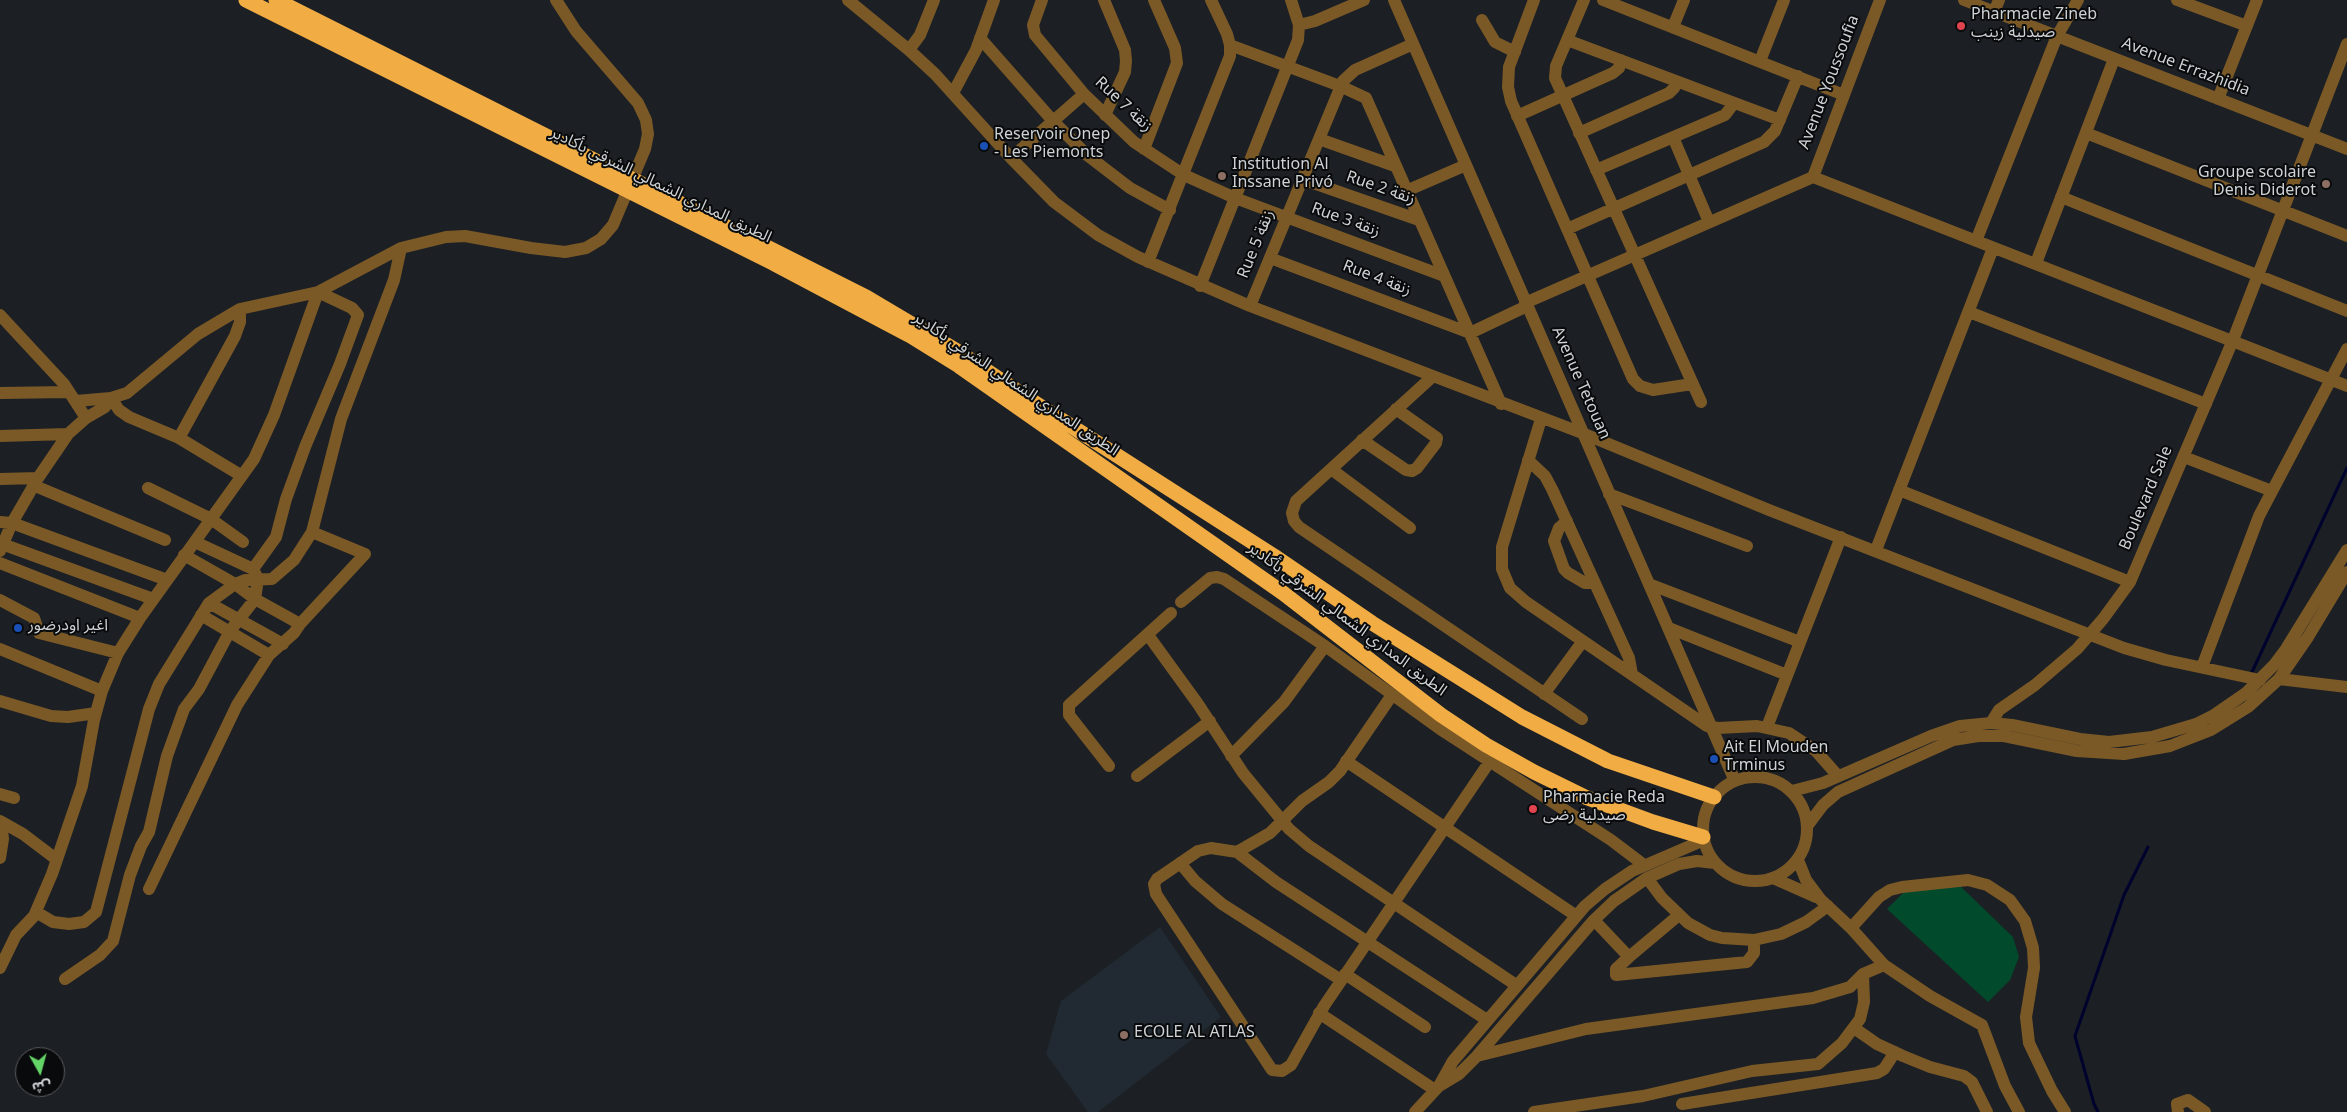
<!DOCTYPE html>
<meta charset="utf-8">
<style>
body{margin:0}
#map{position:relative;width:2347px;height:1112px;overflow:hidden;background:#1c2024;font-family:Georgia,"Noto Sans Arabic",serif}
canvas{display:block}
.north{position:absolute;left:15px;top:1047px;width:50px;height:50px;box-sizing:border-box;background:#080a0b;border:1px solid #585a5b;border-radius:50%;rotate:173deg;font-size:14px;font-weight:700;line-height:20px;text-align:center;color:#cfd2d4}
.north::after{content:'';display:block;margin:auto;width:18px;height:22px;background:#63d468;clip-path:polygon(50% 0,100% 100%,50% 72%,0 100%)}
</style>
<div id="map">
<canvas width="2347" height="1112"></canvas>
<div class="north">ش</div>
</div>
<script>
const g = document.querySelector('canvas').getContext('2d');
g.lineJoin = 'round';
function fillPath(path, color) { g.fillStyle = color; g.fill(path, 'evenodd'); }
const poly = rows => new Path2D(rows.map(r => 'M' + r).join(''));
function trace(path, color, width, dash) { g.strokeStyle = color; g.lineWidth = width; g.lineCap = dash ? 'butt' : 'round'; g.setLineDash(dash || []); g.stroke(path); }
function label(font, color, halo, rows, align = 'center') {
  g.font = font + ' Georgia,"Noto Sans Arabic",serif'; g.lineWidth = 4; g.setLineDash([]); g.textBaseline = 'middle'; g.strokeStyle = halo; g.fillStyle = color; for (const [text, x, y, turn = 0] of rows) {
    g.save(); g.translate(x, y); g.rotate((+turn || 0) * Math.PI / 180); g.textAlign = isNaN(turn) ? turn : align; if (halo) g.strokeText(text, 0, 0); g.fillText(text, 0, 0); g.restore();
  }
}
const built = poly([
 [1160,927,1221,1017,1098,1112,1088,1112,1046,1054,1061,1001]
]);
const green = poly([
 [1956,882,2013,937,2019,957,2010,980,1988,1002,1887,909,1907,889]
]);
const stream = poly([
 [2252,672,2347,468],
 [2098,1112,2094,1104,2075,1036,2124,895,2148,847]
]);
const minor = poly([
 [848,0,909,50,935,74,1011,158,1054,202,1098,235,1138,257,1250,306,1582,433,1769,510,2124,648,2166,660,2260,680],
 [1042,0,1033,25,1035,35,1084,94,1134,142,1184,175,1235,198,1444,276],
 [1104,0,1125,50,1126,61,1125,72,1105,115],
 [1394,0,1735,781],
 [1534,0,1509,67,1508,87,1511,101,1633,379,1640,386,1653,390,1692,384],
 [1584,0,1556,66,1555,78,1701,402],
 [1603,0,1844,95],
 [1964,0,2347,149],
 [2177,0,2247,26],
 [1994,12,1999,0],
 [1482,20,1495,42,1515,52],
 [1299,25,1315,21,1364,0],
 [1673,27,1684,0],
 [980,38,1053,121,1087,155,1130,188,1170,210],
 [1567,40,1780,120],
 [1230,45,1340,86,1366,98,1501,404],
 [909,50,920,35,934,0],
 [1760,61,1784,0],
 [953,93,976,50,994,0],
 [2218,99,2257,0],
 [1517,116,1613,73,1619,68,1621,60],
 [1579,133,1669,93,1674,88,1676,81],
 [2086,133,2347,236],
 [1673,137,1709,222],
 [1319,139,1395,166],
 [1144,149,1177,63,1175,48,1154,0],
 [1011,158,1084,94],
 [1596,170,1725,115,1734,103],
 [1813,177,1880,0],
 [1302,179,1419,220],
 [1406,191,1466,165],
 [2061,197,2347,311],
 [1567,229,1764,142,1775,131,1798,76],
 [1976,241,2057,36,2078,0],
 [1270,258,1470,333,1527,306],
 [1148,262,1230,56,1230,45,1227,34,1211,0],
 [2036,263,2114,59],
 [1200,286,1298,40,1299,25,1291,0],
 [1525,303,1813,177,2347,386],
 [1250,306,1343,81,1355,70,1413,44],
 [1969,312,2206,404],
 [0,315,64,384,86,418],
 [1432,377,1296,501,1292,513,1294,521,1299,527,1582,719],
 [0,393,69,392],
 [76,401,111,398,127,393,198,334,240,309,318,292,401,248,446,237,465,236,531,248,565,252,586,248,601,239,613,225,645,149,648,134,646,120,638,103,576,31,556,0],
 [1541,419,1502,547,1502,569,1510,588,1526,602,1707,726,1718,728,1757,726,1789,733,1816,751,1838,776],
 [0,436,68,434],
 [179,438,235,336,240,322,240,309],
 [1362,440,1406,470,1412,471,1417,468,1436,443,1437,438,1396,409],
 [2184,457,2272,491],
 [1528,460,1545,476,1552,489,1629,658,1632,674],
 [1331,469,1410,528],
 [0,479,38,478],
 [35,486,165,540],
 [148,488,211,519,243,542],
 [1899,490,2130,582],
 [1609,494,1747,546],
 [1567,521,1559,528,1554,541,1564,569,1568,573,1585,583,1595,583],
 [0,522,12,523,167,580],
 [195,542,253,569],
 [2,544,153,599],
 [1876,550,1993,248],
 [0,551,12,523,38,478,68,434,86,418,105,407,111,398,119,410,129,417,179,438,242,476],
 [184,555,235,584,255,599,300,624],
 [0,563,140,618],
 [1649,584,1800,642],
 [0,600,34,618,39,633,118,653],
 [1181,602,1210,578,1217,577,1224,579,1325,646,1440,729,1611,840,1644,865],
 [209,603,283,644],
 [201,615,269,655],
 [1669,628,1787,675],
 [1148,635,1198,704,1243,773,1289,829,1309,846,1516,985],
 [0,649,102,691],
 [2202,667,2259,516,2347,349],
 [2279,679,2347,687],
 [1544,694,1583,641],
 [1392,695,1340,771,1329,782,1302,801,1270,833,1237,852,1211,848,1198,851,1157,879,1154,884,1156,894,1272,1070,1282,1071,1291,1065,1324,1006,1490,761],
 [0,701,51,716,68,717,96,713],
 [1991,723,1999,710,2035,685,2077,649,2103,619,2130,582,2233,340,2347,44],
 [1767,727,1841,537],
 [1231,756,1284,702,1325,646],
 [1346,761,1575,915],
 [1109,766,1069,715,1069,705,1171,613],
 [1137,776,1210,721],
 '1703 829a52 52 0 1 1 104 0a52 52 0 1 1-104 0Z',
 [1792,791,1823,783,1931,736,1960,726,1991,723,2012,725,2080,739,2109,742,2152,737,2196,724,2214,715,2246,693,2274,665,2286,649,2347,550],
 [0,794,14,798],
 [0,821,23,834,56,859],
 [1808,825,1823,805,1838,792,1953,740,1978,736,2004,736,2077,751,2124,754,2170,746,2211,730,2248,707,2279,679,2308,637,2347,572],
 [1237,852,1276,882,1487,1020],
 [0,858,3,839,1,822],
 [1798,860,1806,880,1821,900,1851,928,1884,965,1930,996,1982,1025,2005,1086,2019,1112],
 [1180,863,1195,881,1222,904,1341,980],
 [1647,878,1662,898,1688,923,1710,935,1722,938,1754,940,1781,934,1806,922,1828,906],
 [1773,878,1816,897],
 [149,889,237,705,269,655,294,633,300,624,365,554,312,532],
 [36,912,53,922,69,924,84,922,96,912,149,709,159,684,209,603,235,584,245,580,272,579,294,560,312,532,341,419,394,280,401,248],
 [1679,915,1629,957,1616,969,1616,975,1747,962,1754,953,1754,940],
 [1594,920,1629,957],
 [1851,928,1879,897,1890,890,1902,887,1968,880,1987,885,2010,900,2025,921,2033,948,2034,968,2026,1017,2029,1043,2052,1091,2065,1112],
 [0,968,16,935,34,916,52,874,82,786,94,720,102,691,118,653,140,618,254,459,274,415,318,292,352,308,358,315,340,364,305,447,286,499,276,537,253,569,258,579,255,599,230,631,199,689,184,709,167,756,149,832,141,846,130,875,113,941,100,955,65,979],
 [1345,974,1425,1027],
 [1319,1013,1435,1090],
 [1854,1028,1877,1044,1903,1056,1930,1067,1964,1076,1972,1082,1987,1112],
 [1477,1056,1586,1029,1813,998,1850,987,1863,974,1884,965],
 [1439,1086,1453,1061,1585,906,1605,889,1632,871,1704,840],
 [1682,1104,1877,1073,1884,1069,1895,1052],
 [1415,1112,1439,1086,1459,1074,1477,1056,1594,920,1614,901,1647,878,1679,864,1697,861,1715,863],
 [1534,1112,1643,1096,1752,1071,1818,1064,1842,1043,1860,1019,1864,1002,1863,974],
 [2178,1112,2177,1104,2188,1100,2205,1112]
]);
const highway = poly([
 [246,0,773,263,909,335,959,366,1283,593,1441,715,1486,745,1534,772,1585,797,1653,822,1703,837],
 [276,0,866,297,957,351,1032,401,1274,556,1372,623,1522,717,1608,761,1714,797]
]);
const markers = [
 [1961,26,5,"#e0444e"],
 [984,146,5,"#1a4fb4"],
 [1222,176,5,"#8d6e63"],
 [2326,184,5,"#8d6e63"],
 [18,628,5,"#1a4fb4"],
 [1714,759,5,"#1a4fb4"],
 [1533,809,5,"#e0444e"],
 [1124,1035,5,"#8d6e63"]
];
const poiNames = [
 ["Pharmacie Zineb",1971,17],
 ["صيدلية زينب",1971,35],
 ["Reservoir Onep",994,137],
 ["- Les Piemonts",994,155],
 ["Institution Al",1232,167],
 ["Inssane Privó",1232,185],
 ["Groupe scolaire",2316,175,"right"],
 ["Denis Diderot",2316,193,"right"],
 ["اغير اودرضور",28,628],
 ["Ait El Mouden",1724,750],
 ["Trminus",1724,768],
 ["Pharmacie Reda",1543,800],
 ["صيدلية رضى",1543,818],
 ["ECOLE AL ATLAS",1134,1035]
];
const streetNames = [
 ["Avenue Errazhidia",2185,69,21],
 ["Avenue Youssoufia",1831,83,-69],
 ["Rue 7 زنقة",1122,106,43],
 ["الطريق المداري الشمالي الشرقي بأكادير",660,187,26],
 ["Rue 2 زنقة",1380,190,19],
 ["Rue 3 زنقة",1345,222,20],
 ["Rue 5 زنقة",1258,245,-68],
 ["Rue 4 زنقة",1376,280,21],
 ["Avenue Tetouan",1579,384,66],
 ["الطريق المداري الشمالي الشرقي بأكادير",1015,386,34],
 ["Boulevard Sale",2148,499,-67],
 ["الطريق المداري الشمالي الشرقي بأكادير",1346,621,37]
];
fillPath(built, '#212a32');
fillPath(green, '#024a2c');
trace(stream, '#00022e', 3);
trace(minor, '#7b5927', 12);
trace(highway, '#f1ac43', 15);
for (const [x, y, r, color] of markers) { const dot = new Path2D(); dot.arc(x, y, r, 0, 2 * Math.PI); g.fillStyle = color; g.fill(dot); trace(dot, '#080a0b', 2); }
label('16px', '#cfd2d4', '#080a0b', poiNames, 'left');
label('16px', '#cfd2d4', '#080a0b', streetNames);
</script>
